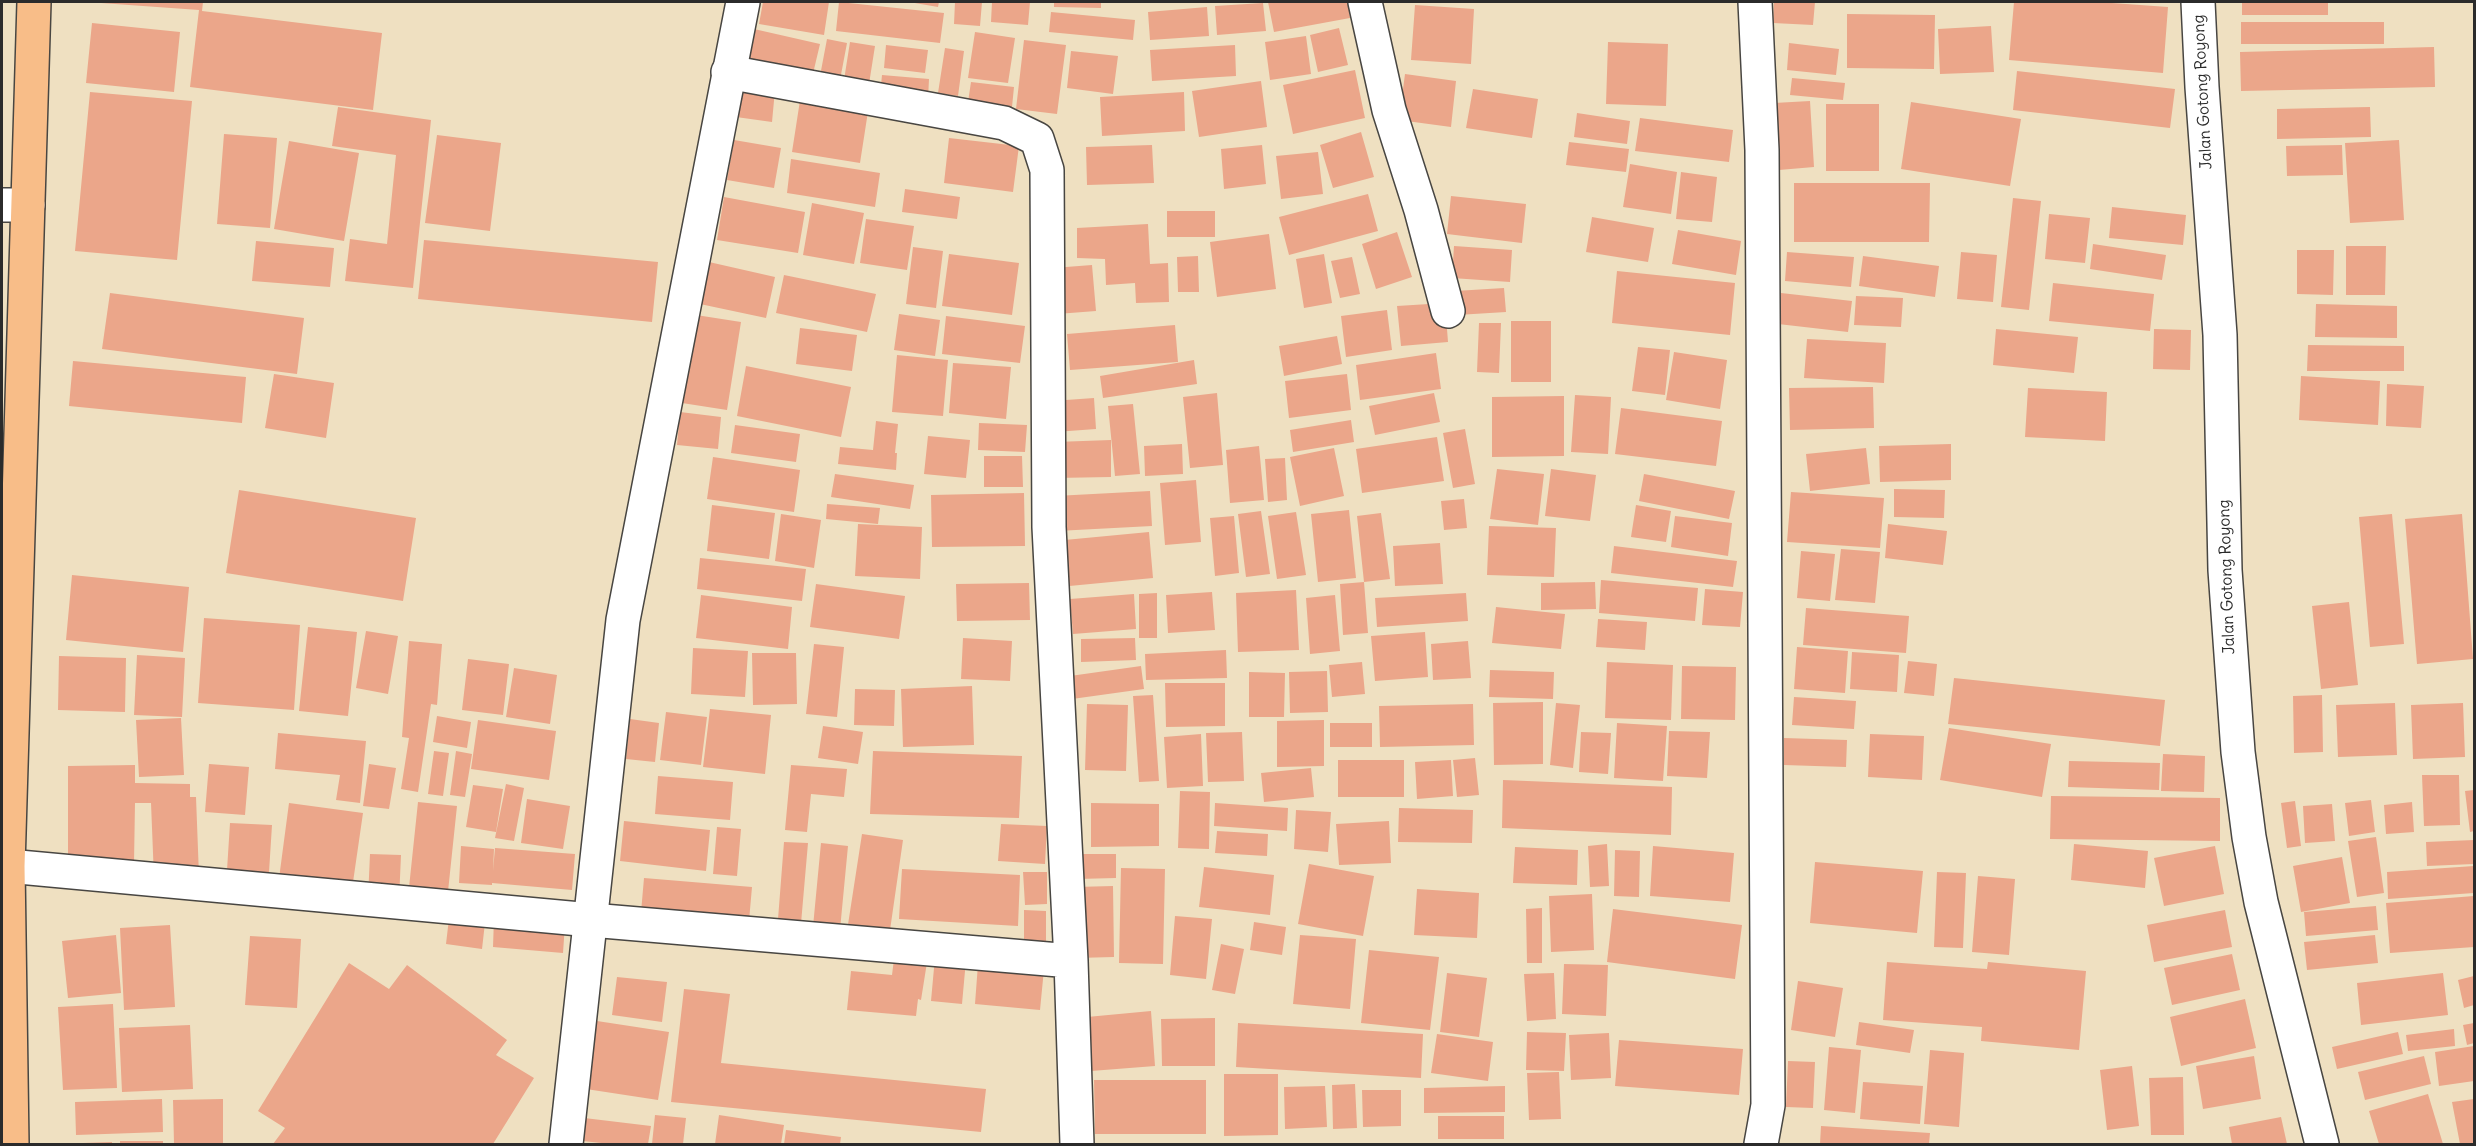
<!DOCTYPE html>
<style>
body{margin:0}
#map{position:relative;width:2476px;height:1146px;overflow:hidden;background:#efe0c1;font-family:Delius,sans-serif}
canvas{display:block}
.frame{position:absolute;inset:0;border:3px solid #2b2b2b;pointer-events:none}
</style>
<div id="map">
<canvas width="2476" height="1146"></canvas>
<div class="frame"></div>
</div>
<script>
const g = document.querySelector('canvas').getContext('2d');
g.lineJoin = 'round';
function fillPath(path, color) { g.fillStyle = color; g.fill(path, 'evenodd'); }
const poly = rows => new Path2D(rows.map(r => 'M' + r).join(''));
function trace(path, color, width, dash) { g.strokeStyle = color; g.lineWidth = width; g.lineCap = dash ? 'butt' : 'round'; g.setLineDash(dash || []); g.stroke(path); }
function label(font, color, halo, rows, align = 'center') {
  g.font = font + ' Delius,sans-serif'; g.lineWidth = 4.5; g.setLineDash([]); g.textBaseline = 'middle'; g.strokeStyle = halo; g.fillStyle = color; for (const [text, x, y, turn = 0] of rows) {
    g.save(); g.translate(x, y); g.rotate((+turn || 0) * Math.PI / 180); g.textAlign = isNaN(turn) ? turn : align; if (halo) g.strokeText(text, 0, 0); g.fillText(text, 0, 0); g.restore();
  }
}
const building = poly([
 [101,2,203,2,202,11,382,33,373,110,190,87,199,10,101,3],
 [763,2,829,2,824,35,759,24],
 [839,2,944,13,940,43,836,31],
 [909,2,939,2,938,7],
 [955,2,982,2,980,26,954,24],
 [992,2,1030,2,1028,25,991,22],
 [1054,2,1101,2,1101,8,1054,7],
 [1268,2,1348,2,1350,18,1274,32],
 [1774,2,1815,2,1813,25,1773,23],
 [2014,2,2098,2,2168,7,2163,73,2009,60],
 [2242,2,2328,2,2328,15,2242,15],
 [1263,3,1266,31,1217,35,1215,6],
 [1415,5,1474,9,1471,64,1411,60],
 [1207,7,1209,36,1150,40,1148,12],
 [1051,12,1135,20,1133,40,1049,32],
 [1847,14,1935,15,1934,69,1847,68],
 [2241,22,2384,22,2384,44,2241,44],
 [92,23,180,32,174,92,86,83],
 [1991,26,1994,72,1940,74,1938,29],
 [1339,28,1348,65,1318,72,1310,35],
 [754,29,820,44,811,82,745,66],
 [975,32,1015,38,1008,83,968,78],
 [1306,36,1311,74,1270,80,1265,42],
 [827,39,847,43,840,80,820,76],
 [1024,40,1066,45,1057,114,1016,109],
 [850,42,875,46,869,84,844,80],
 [1608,42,1668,44,1666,106,1606,104],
 [1789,43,1839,49,1836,75,1787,70],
 [886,45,928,50,925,73,884,68],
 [1235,45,1236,76,1152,81,1150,50],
 [2434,47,2435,87,2241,91,2240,52],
 [945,48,964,51,958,96,938,93],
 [1071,51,1118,56,1113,94,1067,88],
 [1355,70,1365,118,1293,134,1283,85],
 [2017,71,2175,89,2170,128,2013,110],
 [1405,74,1456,81,1451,127,1399,120],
 [882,75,929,79,928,99,880,95],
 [1792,78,1845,83,1843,100,1790,95],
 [1261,81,1267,127,1199,137,1192,91],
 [971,82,1014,87,1012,107,968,102],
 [740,86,775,90,772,122,736,117],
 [1473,89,1538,99,1532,138,1466,128],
 [90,92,192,101,177,260,75,251],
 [1184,92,1185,131,1102,136,1100,97],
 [801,94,869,105,860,163,792,152],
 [1810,101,1814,167,1779,170,1774,103],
 [1911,102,2021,119,2010,186,1901,169],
 [1826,104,1879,104,1879,171,1826,171],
 [338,107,431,120,413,288,345,281,350,239,387,244,396,155,332,146],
 [2370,107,2371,137,2277,139,2277,109],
 [1577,113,1630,121,1627,144,1574,137],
 [1640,118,1733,130,1729,162,1635,151],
 [1361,132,1374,177,1333,188,1320,145],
 [224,134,277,138,270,228,217,224],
 [437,135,501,143,490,231,425,223],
 [949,138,1019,146,1013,192,944,183],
 [734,140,781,148,774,188,727,180],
 [2399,140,2404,220,2350,223,2345,143],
 [289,141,359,153,344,241,274,229],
 [1569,142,1629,149,1626,172,1566,165],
 [1152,145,1154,183,1087,185,1086,147],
 [1262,145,1266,184,1224,189,1221,149],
 [2342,145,2343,175,2287,176,2286,146],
 [1318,152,1323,194,1281,199,1276,156],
 [791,159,880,173,875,207,787,193],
 [1630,164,1677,172,1671,214,1623,207],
 [1681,172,1717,177,1712,222,1676,219],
 [1794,183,1930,183,1929,242,1794,242],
 [905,189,960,197,957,219,902,212],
 [1368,194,1378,231,1289,255,1279,217],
 [1451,196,1526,204,1522,243,1447,234],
 [724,197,805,212,798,253,717,240],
 [2013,198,2041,201,2029,310,2001,307],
 [812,203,864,213,854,264,803,255],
 [2112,207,2186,215,2183,245,2109,238],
 [1167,211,1215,211,1215,237,1167,237],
 [2049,214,2090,218,2085,263,2045,259],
 [1592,217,1654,228,1648,262,1586,252],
 [866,219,914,226,907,270,860,263],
 [1148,224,1150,264,1168,263,1169,302,1136,303,1135,283,1106,285,1105,259,1077,258,1077,228],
 [1678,230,1741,241,1736,275,1672,264],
 [1397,232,1412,277,1376,289,1362,244],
 [1269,234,1276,289,1217,297,1210,242],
 [424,240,658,262,652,322,418,299],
 [256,241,334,248,330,287,252,281],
 [2093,244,2166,255,2162,280,2090,269],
 [1454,246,1512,250,1510,282,1452,278],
 [2346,246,2386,246,2385,295,2346,295],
 [913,247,943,251,936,308,906,304],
 [2297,250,2334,250,2333,295,2297,294],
 [1787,252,1854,257,1851,287,1785,281],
 [1961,252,1997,255,1993,302,1957,299],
 [949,254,1019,263,1012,315,942,306],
 [1324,254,1332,303,1304,308,1296,259],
 [1198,256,1199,292,1178,292,1177,257],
 [1863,256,1939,266,1935,297,1859,286],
 [1352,257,1360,294,1340,298,1331,261],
 [709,262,775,277,766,318,700,304],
 [1092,265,1096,311,1057,314,1053,268],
 [1617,271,1735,283,1730,335,1612,323],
 [784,275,876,294,867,332,776,313],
 [2053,283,2154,294,2150,331,2049,321],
 [1504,288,1506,312,1457,315,1455,291],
 [110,293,304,318,297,374,102,349],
 [1781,293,1852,301,1848,332,1778,324],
 [1856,296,1903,298,1901,327,1854,325],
 [1445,303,1448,342,1401,346,1397,306],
 [2316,304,2397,306,2397,338,2315,337],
 [1387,310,1392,350,1346,357,1341,316],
 [899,314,940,320,935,356,894,350],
 [696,315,741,322,727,410,682,403],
 [946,316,1025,326,1020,363,942,354],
 [1511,321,1551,321,1551,382,1511,382],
 [1479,323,1501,323,1499,373,1477,372],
 [1175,325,1178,362,1070,370,1067,334],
 [800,328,857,335,852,371,796,364],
 [1996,329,2078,337,2074,373,1993,365],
 [2154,329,2191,330,2190,370,2153,369],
 [1337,336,1342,364,1284,376,1279,346],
 [1807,339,1886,343,1884,383,1804,378],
 [2308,345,2404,346,2404,371,2307,371],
 [1638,347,1670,350,1665,395,1632,391],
 [1674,352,1727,360,1720,409,1666,400],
 [1436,353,1441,389,1360,400,1356,365],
 [897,355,948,360,943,416,892,412],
 [1194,360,1197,384,1103,398,1100,376],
 [73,361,246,377,242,423,69,406],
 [953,363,1011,367,1006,419,949,413],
 [746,366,851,387,841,437,737,416],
 [274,374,334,383,326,438,265,428],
 [1347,374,1351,410,1289,418,1285,381],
 [2301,376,2380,381,2378,425,2299,420],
 [2387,384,2424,386,2421,428,2386,426],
 [1873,387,1874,428,1790,430,1789,388],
 [2028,388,2107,392,2105,441,2025,437],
 [1217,393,1223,465,1190,468,1183,397],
 [1434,393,1440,422,1375,435,1369,406],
 [1575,395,1611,397,1608,454,1571,452],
 [1564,396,1564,456,1492,457,1492,397],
 [1094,398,1096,429,1055,432,1052,401],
 [1133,404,1140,474,1115,476,1108,406],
 [1621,408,1722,421,1716,466,1615,454],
 [680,412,721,417,718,449,677,445],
 [1351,420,1354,442,1293,452,1290,430],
 [876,421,898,424,895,453,897,453,896,470,838,464,840,447,873,450],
 [979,423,1027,425,1025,452,978,450],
 [735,425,800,434,796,462,731,453],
 [1465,429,1475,484,1453,488,1443,433],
 [928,436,970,440,966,478,924,474],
 [1437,437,1444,481,1362,493,1356,449],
 [1111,440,1111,477,1055,478,1055,442],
 [1182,444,1183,474,1145,476,1144,446],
 [1951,444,1951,480,1880,482,1879,446],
 [1259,446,1264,500,1230,503,1226,450],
 [1334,448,1344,496,1300,506,1290,457],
 [1866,448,1870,484,1810,491,1806,454],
 [984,456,1022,456,1023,487,984,487],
 [713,457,800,470,794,512,707,499],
 [1285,458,1287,500,1268,502,1265,459],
 [1497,469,1544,474,1538,525,1490,519],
 [1551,469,1596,475,1590,521,1545,516],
 [835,474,914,485,910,509,831,497],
 [1644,474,1735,491,1729,519,1639,501],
 [1196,480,1201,542,1165,545,1160,483],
 [1894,489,1945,490,1944,518,1894,517],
 [239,490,416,518,403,601,226,573],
 [1150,491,1152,526,1057,531,1055,496],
 [1791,492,1884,498,1880,548,1787,542],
 [1024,493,1025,546,932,547,931,495],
 [1464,499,1467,528,1444,530,1441,501],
 [827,504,880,508,878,524,826,519],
 [712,505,775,513,769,559,707,551],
 [1636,505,1671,511,1666,542,1631,537],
 [1349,510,1356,578,1318,582,1311,514],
 [1261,511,1270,574,1246,577,1238,514],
 [1296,512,1306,575,1277,579,1268,516],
 [1381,513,1390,579,1364,582,1357,516],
 [781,514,821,520,814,568,775,561],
 [2392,514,2404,644,2370,647,2359,517],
 [2462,514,2473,659,2417,664,2405,519],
 [1234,516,1239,573,1215,576,1210,518],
 [1675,516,1732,523,1728,556,1671,547],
 [858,524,922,527,920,579,855,576],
 [1888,524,1947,531,1943,565,1885,558],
 [1489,526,1556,528,1554,577,1487,575],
 [1149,532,1153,578,1059,587,1054,541],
 [1440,543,1443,584,1395,586,1393,546],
 [1614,546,1737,561,1733,587,1611,573],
 [1841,549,1880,552,1875,603,1835,600],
 [1801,551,1835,554,1830,601,1797,598],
 [700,558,806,569,802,601,697,589],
 [72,575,189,587,183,652,66,640],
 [1601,580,1698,588,1695,621,1599,613],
 [1364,582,1368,633,1343,635,1340,584],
 [1595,582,1596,609,1541,610,1541,583],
 [1029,583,1030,620,957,621,956,584],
 [816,584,905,596,899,639,810,627],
 [1705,589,1743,592,1740,627,1702,625],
 [1296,590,1299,650,1238,652,1236,593],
 [1212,592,1215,630,1168,633,1166,595],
 [1157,593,1157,638,1139,638,1139,594],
 [1466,593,1468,621,1377,627,1375,598],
 [1134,594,1136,629,1073,634,1070,599],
 [701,595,792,607,788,649,696,638],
 [1335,595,1340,651,1310,654,1306,598],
 [2349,602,2358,685,2321,689,2312,606],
 [1496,607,1565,614,1561,649,1492,643],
 [1806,608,1909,616,1906,653,1803,645],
 [204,618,300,625,294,710,198,703],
 [1598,619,1647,622,1645,650,1596,647],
 [308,627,357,632,348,716,299,711],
 [366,631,398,636,388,694,356,688],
 [1425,632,1428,677,1375,681,1371,636],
 [963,638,1012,641,1010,681,961,679],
 [1135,638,1136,660,1081,662,1081,639],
 [409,641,442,644,437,705,431,704,418,792,401,789,409,738,402,737],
 [1468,641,1471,678,1433,680,1431,644],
 [814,644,844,647,837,717,806,714],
 [1797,647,1848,651,1845,693,1794,689],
 [693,648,748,651,745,697,691,694],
 [1226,650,1227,678,1146,680,1145,654],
 [1852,652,1899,655,1897,692,1850,689],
 [752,653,796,653,797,704,753,705],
 [137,655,185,658,182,717,134,715],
 [59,656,126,658,125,712,58,710],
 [468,659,509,664,503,715,462,710],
 [1908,661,1937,664,1934,696,1904,693],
 [1362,662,1365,694,1332,697,1329,665],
 [1607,662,1673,665,1671,720,1605,718],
 [1141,666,1144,689,1072,699,1070,676],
 [1682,666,1736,667,1735,720,1681,719],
 [514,668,557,675,550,724,506,717],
 [1490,670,1554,672,1553,699,1489,697],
 [1327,671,1328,712,1290,713,1289,672],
 [1249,672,1285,673,1284,717,1249,717],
 [1954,678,2165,700,2160,746,1948,724],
 [1165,683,1225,683,1225,726,1166,727],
 [972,686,974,745,903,747,901,689],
 [855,689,895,690,894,726,854,725],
 [1153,695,1159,781,1139,782,1133,696],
 [2322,695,2323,752,2294,753,2293,696],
 [1794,697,1856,701,1854,729,1792,725],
 [1543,702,1543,764,1494,765,1493,703],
 [1556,703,1580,705,1573,768,1550,765],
 [2395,703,2397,755,2338,757,2336,705],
 [2463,703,2465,757,2413,759,2411,705],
 [1087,704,1128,705,1126,771,1085,770],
 [1473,704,1474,745,1380,747,1379,706],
 [710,709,771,715,765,774,703,767],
 [666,712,707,717,701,765,660,760],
 [437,716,471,722,467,748,433,742],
 [181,718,184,775,139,777,136,720],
 [630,719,659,723,655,762,626,759],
 [478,720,556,731,549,780,471,769],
 [1324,720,1324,766,1277,767,1277,721],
 [1330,723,1372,723,1372,747,1330,747],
 [1617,723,1667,726,1663,781,1614,778],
 [823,726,863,732,858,764,818,758],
 [1949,728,2051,744,2042,797,1940,780],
 [1669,731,1710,732,1707,778,1667,776],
 [1242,732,1244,781,1208,782,1206,733],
 [1581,732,1611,733,1608,774,1579,772],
 [278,733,366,741,360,803,336,800,340,775,275,769],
 [1201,734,1203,786,1167,788,1164,737],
 [1870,734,1924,736,1922,780,1868,777],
 [1784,738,1847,740,1846,767,1784,765],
 [434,751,449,753,443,796,428,794],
 [456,751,472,754,465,797,450,795],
 [873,751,1022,756,1019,818,870,814],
 [2163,754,2205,756,2204,792,2161,791],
 [1475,758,1479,795,1457,797,1453,760],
 [1338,760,1404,760,1404,797,1338,797],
 [1451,760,1453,796,1417,799,1415,762],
 [2069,761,2160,763,2159,790,2068,787],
 [209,764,249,767,245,815,205,812],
 [369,764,396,768,389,809,363,806],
 [135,765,135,783,190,784,190,797,196,797,199,876,154,878,151,803,135,803,134,863,68,863,68,766],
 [791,765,847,769,844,797,811,794,807,832,785,830],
 [1311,768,1314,797,1264,802,1261,773],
 [2422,775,2459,775,2460,825,2424,826],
 [658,776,733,782,730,820,655,814],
 [1503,780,1672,787,1671,835,1502,828],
 [506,784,524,788,514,841,495,838],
 [473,785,503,789,496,832,466,827],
 [2474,790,2474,831,2470,832,2465,791],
 [1180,791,1210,792,1209,849,1178,848],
 [2051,796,2220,798,2220,841,2050,839],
 [527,799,570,806,563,849,521,843],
 [2371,800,2375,832,2349,836,2345,803],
 [2295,801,2301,846,2287,848,2281,803],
 [418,802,457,806,447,901,408,897],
 [2412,802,2414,832,2386,834,2384,805],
 [289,803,363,813,351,896,278,886],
 [1091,803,1159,804,1159,846,1091,847],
 [1215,803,1288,808,1287,831,1214,826],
 [2332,804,2335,841,2305,843,2303,806],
 [1399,808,1473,810,1472,843,1398,842],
 [1296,810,1331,812,1328,852,1294,849],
 [624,821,710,830,706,871,620,861],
 [1389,821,1391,863,1339,865,1336,824],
 [230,823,272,825,268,888,226,886],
 [1001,824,1047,826,1045,864,998,861],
 [717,827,741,829,737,876,713,874],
 [1217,831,1268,834,1267,856,1215,853],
 [862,834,903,840,889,937,847,931],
 [2376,837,2384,893,2357,897,2348,841],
 [2474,840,2474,864,2427,866,2426,842],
 [784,842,808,843,800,935,777,932],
 [821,843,848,846,839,940,812,937],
 [1607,844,1609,886,1590,887,1588,846],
 [2074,844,2148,851,2145,888,2071,880],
 [461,846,494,849,493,871,495,848,575,854,572,890,492,883,492,885,459,883],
 [1653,846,1734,853,1730,902,1650,896],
 [2215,846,2224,894,2164,906,2154,858],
 [1515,847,1578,850,1577,885,1513,883],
 [1615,850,1640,851,1639,897,1614,896],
 [370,854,401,855,399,900,368,899],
 [1077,854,1116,854,1116,878,1077,879],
 [2342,857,2350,903,2301,912,2293,866],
 [1815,862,1923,871,1917,933,1810,923],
 [1309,864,1374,876,1363,936,1298,924],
 [2474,866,2474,893,2388,899,2387,872],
 [1204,867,1274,875,1270,915,1199,907],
 [1121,868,1165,869,1163,964,1119,963],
 [902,869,1020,875,1018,926,899,919],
 [1023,872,1047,872,1047,904,1025,905],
 [1937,872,1966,873,1963,948,1934,947],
 [1978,876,2015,879,2009,955,1972,952],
 [644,878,752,887,748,932,640,924],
 [1113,886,1114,957,1076,958,1075,887],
 [1417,889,1479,893,1477,938,1414,935],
 [1592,894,1594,950,1551,952,1549,896],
 [2474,896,2474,947,2390,953,2386,903],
 [2376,906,2378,930,2306,936,2304,912],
 [1542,908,1542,963,1527,963,1526,909],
 [1613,909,1742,925,1735,979,1607,962],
 [450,910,486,914,482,949,446,944],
 [1024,910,1046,911,1046,943,1024,943],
 [2225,910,2232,947,2154,962,2147,925],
 [1175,916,1212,919,1206,979,1170,975],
 [494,918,565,924,563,953,493,947],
 [1254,922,1286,927,1282,955,1250,950],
 [170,925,175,1007,124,1010,120,928],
 [116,935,121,993,68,998,62,941],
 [1300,935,1356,939,1350,1009,1293,1004],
 [2375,935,2378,963,2307,970,2304,942],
 [250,936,301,939,297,1008,245,1005],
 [1221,944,1244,949,1235,994,1212,990],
 [1369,950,1439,957,1430,1030,1361,1023],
 [895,951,928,956,921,1000,918,999,916,1016,847,1010,851,971,892,975],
 [2232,954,2240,990,2172,1005,2164,968],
 [935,957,966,960,962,1004,931,1001],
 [1887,962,1987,969,1988,962,2086,971,2079,1050,1981,1041,1982,1027,1883,1020],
 [349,963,389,989,407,965,507,1040,496,1055,534,1078,493,1144,273,1144,285,1128,258,1111],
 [978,964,1044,969,1040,1010,975,1004],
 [1564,964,1608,965,1606,1016,1562,1014],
 [1447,973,1487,978,1479,1037,1440,1032],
 [1554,973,1556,1019,1527,1021,1524,974],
 [2443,973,2448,1015,2361,1025,2357,983],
 [2474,976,2474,1005,2464,1008,2458,980],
 [617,977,667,982,662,1022,612,1015],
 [1798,981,1843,988,1835,1037,1791,1030],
 [684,989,730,994,721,1063,986,1089,981,1132,671,1102],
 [2245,999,2256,1048,2181,1066,2170,1017],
 [113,1004,117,1088,63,1090,58,1007],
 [1151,1011,1155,1066,1091,1071,1087,1017],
 [1215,1018,1215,1066,1162,1066,1161,1019],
 [597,1021,669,1032,658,1100,586,1089],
 [1859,1022,1914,1030,1910,1053,1856,1045],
 [1238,1023,1423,1034,1421,1078,1236,1067],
 [2474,1023,2474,1043,2467,1045,2463,1025],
 [190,1025,193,1089,122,1092,119,1028],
 [2454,1029,2455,1046,2408,1051,2406,1035],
 [1527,1032,1566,1033,1564,1071,1526,1070],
 [2398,1032,2403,1054,2337,1069,2332,1047],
 [1609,1033,1611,1078,1571,1080,1569,1035],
 [1437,1034,1493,1042,1488,1081,1431,1073],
 [1619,1040,1743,1049,1739,1095,1615,1086],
 [2474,1046,2474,1081,2439,1086,2435,1052],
 [1829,1047,1861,1050,1855,1113,1824,1110],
 [1930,1050,1964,1053,1959,1127,1924,1124],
 [2254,1056,2261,1099,2203,1109,2196,1066],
 [2424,1056,2431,1084,2365,1100,2358,1072],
 [1788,1061,1815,1062,1813,1108,1786,1107],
 [2132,1066,2139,1126,2107,1130,2100,1070],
 [1559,1072,1561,1119,1529,1120,1527,1073],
 [1224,1074,1278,1074,1278,1135,1224,1136],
 [2183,1077,2184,1135,2151,1135,2149,1078],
 [1094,1080,1206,1080,1206,1134,1095,1134],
 [1863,1082,1923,1086,1920,1124,1860,1119],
 [1355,1084,1357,1128,1333,1129,1332,1085],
 [1325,1086,1327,1127,1285,1129,1284,1087],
 [1505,1086,1505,1112,1424,1113,1424,1088],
 [1362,1090,1401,1090,1401,1126,1363,1127],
 [2428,1094,2443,1144,2379,1144,2369,1111],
 [162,1099,163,1132,76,1135,75,1102],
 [223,1099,223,1144,174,1144,173,1100],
 [2474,1099,2474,1144,2460,1144,2452,1102],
 [655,1115,686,1118,683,1144,652,1144],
 [719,1115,784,1125,781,1144,715,1144],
 [1438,1116,1504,1116,1504,1139,1438,1139],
 [576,1117,651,1126,648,1144,611,1144,573,1140],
 [2281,1117,2287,1144,2232,1144,2229,1127],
 [1821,1126,1930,1133,1929,1144,1820,1144],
 [786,1130,841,1137,840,1144,784,1144],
 [120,1141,163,1141,163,1144,120,1144],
 [112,1142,112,1144,83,1144,83,1143]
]);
const minor = poly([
 [1365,2,1389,110,1421,210,1448,311],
 [728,72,1004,123,1037,139,1047,170,1049,527,1071,961,1077,1144],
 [2,205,28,205],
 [2,870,8,866,591,920,1071,961]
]);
const tertiary = poly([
 [1755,2,1762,150,1768,1105,1761,1144],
 [2198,2,2202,87,2220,335,2225,570,2238,752,2249,837,2261,902,2322,1144],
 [566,1144,623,620,743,2]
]);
const trunk = poly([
 [12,1144,8,866,34,2]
]);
const streetNames = [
 ["Jalan Gotong Royong",2203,92,-93],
 ["Jalan Gotong Royong",2227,577,-92]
];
fillPath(building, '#eba68a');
trace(minor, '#484642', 36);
trace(tertiary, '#484642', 36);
trace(trunk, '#484642', 36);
trace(minor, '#fff', 33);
trace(tertiary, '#fff', 33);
trace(trunk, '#f8bd88', 33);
label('16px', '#2b2b2b', '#fff', streetNames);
</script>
